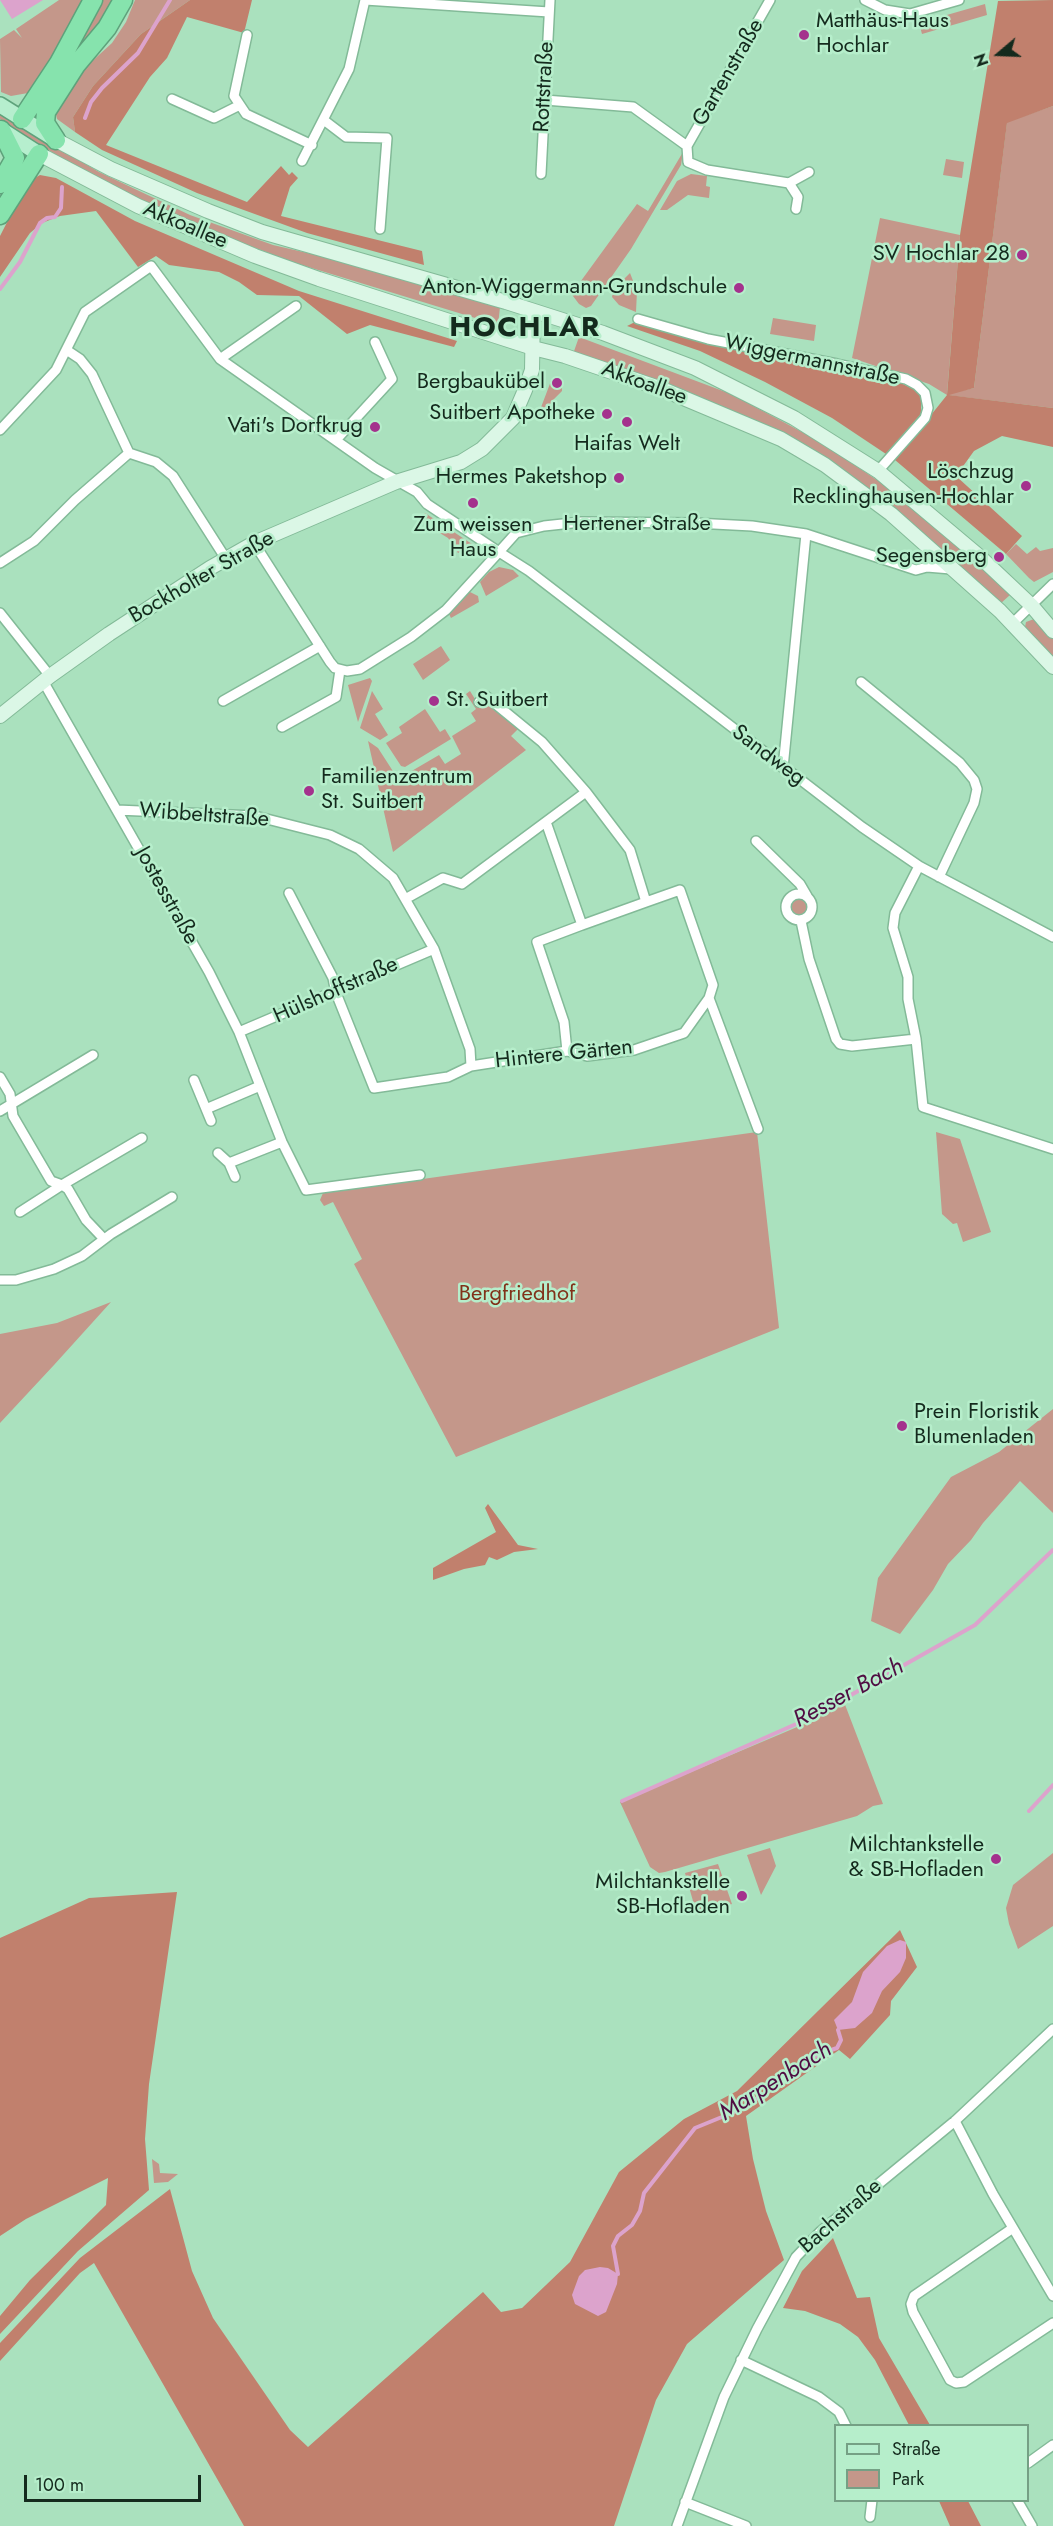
<!DOCTYPE html>
<meta charset="utf-8">
<style>
body{margin:0}
#map{position:relative;width:1053px;height:2526px;overflow:hidden;background:#aae1be;font-family:Jost,sans-serif}
canvas{display:block}
.legend{position:absolute;left:834px;top:2424px;width:195px;height:78px;box-sizing:border-box;background:#b6eecb;border:2px solid #75a085;margin:0;padding:8px 10px;list-style:none;font-size:18px;color:#142a1d}
.legend li{display:flex;align-items:center;gap:12px;height:30px}
.legend b{width:30px;border:2px solid #75a085}
.north{position:absolute;left:969px;top:24px;width:60px;height:60px;-webkit-text-stroke:4px #b6eecb;paint-order:stroke;rotate:251deg;font-size:16px;font-weight:700;line-height:24px;text-align:center;color:#142a1d}
.north::after{content:'';display:block;margin:auto;width:21px;height:27px;background:#142a1d;clip-path:polygon(50% 0,100% 100%,50% 72%,0 100%)}
.scale{position:absolute;left:24px;top:2475px;width:177px;height:27px;box-sizing:border-box;border:3px solid #142a1d;border-top:0;padding-left:8px;font-size:18px;line-height:21px;white-space:nowrap;color:#142a1d;-webkit-text-stroke:4px #b6eecb;paint-order:stroke}
</style>
<div id="map">
<canvas width="1053" height="2526"></canvas>
<ul class="legend">
<li><b style="height:8px;background:#b6eece"></b>Straße</li>
<li><b style="height:16px;background:#c4978a"></b>Park</li>
</ul>
<div class="north">N</div>
<div class="scale">100 m</div>
</div>
<script>
const g = document.querySelector('canvas').getContext('2d');
g.lineJoin = 'round';
function fillPath(path, color) { g.fillStyle = color; g.fill(path, 'evenodd'); }
const poly = rows => new Path2D(rows.map(r => 'M' + r).join(''));
function trace(path, color, width, dash) { g.strokeStyle = color; g.lineWidth = width; g.lineCap = dash ? 'butt' : 'round'; g.setLineDash(dash || []); g.stroke(path); }
function label(font, color, halo, rows, align = 'center') {
  g.font = font + ' Jost,sans-serif'; g.lineWidth = 5; g.setLineDash([]); g.textBaseline = 'middle'; g.strokeStyle = halo; g.fillStyle = color; for (const [text, x, y, turn = 0] of rows) {
    g.save(); g.translate(x, y); g.rotate((+turn || 0) * Math.PI / 180); g.textAlign = isNaN(turn) ? turn : align; if (halo) g.strokeText(text, 0, 0); g.fillText(text, 0, 0); g.restore();
  }
}
const green = poly([
 [59,0,82,0,60,45,28,93,11,96,1,92,0,39,14,30,22,38,16,29],
 [98,0,116,0,45,103],
 [135,0,190,0,141,34,93,86,73,117,75,132,57,119,55,110,88,65,112,43,126,22],
 [985,4,987,15,922,34,919,23],
 [1053,106,1053,408,947,395,929,384,852,358,880,218,960,235,947,394,974,388,1007,122],
 [0,113,99,172,190,215,273,245,338,260,500,307,498,325,292,262,167,214,64,160,0,119],
 [683,152,681,165,631,249,591,306,586,308,579,304,570,292,578,285,637,204,648,211],
 [946,159,964,162,962,178,943,175],
 [691,174,707,176,706,186,710,187,709,198,688,195,667,210,660,210,677,181],
 [630,273,637,291,636,312,619,305,612,297,614,289],
 [773,318,816,325,814,341,770,334],
 [579,337,731,394,817,440,886,486,969,555,1010,595,1000,604,917,529,824,461,573,354],
 [555,380,562,381,562,391,553,400,550,410,545,410,545,413,540,410,551,381],
 [425,513,472,544,458,553,448,538,420,521],
 [1016,544,1027,554,1036,547,1040,551,1053,548,1053,572,1034,582,1029,578,1006,554],
 [499,567,513,570,519,576,486,596,480,582,489,572],
 [470,592,478,596,479,602,451,618,449,614],
 [1034,619,1053,639,1053,659,1025,627,1026,622],
 [441,646,450,660,423,680,413,664],
 [370,678,372,681,358,722,348,685],
 [372,691,383,709,375,714,388,735,380,740,360,728],
 [470,691,478,704,486,701,518,729,511,736,526,750,393,852,368,741,378,748,398,779,439,755,445,764,461,754,452,736,476,721,471,713,476,709,466,694],
 [425,709,440,732,445,729,451,739,405,767,401,766,386,743,402,733,399,727],
 '791 907a9 9 0 1 1 18 0a9 9 0 1 1-18 0Z',
 [757,1132,779,1328,456,1457,354,1264,362,1259,333,1202,324,1206,320,1200,323,1193],
 [936,1132,960,1139,991,1232,963,1242,957,1223,953,1224,942,1214],
 [111,1302,54,1365,0,1423,0,1334,57,1323],
 [1053,1409,1053,1513,1020,1481,983,1523,971,1540,948,1564,933,1590,900,1634,871,1621,878,1578,951,1477,999,1452],
 [844,1702,883,1804,873,1806,857,1816,665,1872,659,1873,650,1867,620,1802,809,1722],
 [770,1848,776,1866,761,1895,747,1855],
 [1053,1853,1053,1926,1018,1949,1009,1924,1006,1908,1013,1885],
 [718,1864,732,1904,697,1915,685,1873],
 [152,2159,159,2164,160,2173,178,2174,168,2182,154,2183]
]);
const forest = poly([
 [190,0,252,0,244,33,187,17,167,58,150,77,106,145,247,202,281,166,289,175,292,172,298,178,290,187,281,216,422,251,424,265,307,233,197,193,102,150,75,132,73,117,93,86,141,34],
 [1053,0,1053,106,1007,123,974,388,949,395,1053,408,1053,447,1002,436,974,451,956,476,1022,536,1006,554,895,460,947,395,960,235,998,1],
 [40,175,56,178,135,221,299,291,457,341,454,347,370,325,347,334,299,296,257,295,239,282,219,272,169,265,156,256,138,267,96,211,60,216,42,223,30,233,0,277,0,236,21,195,33,179],
 [637,321,715,343,903,384,917,391,921,397,921,414,886,454,832,418,765,382,700,351,627,326],
 [488,1504,518,1545,538,1549,514,1552,497,1560,489,1557,485,1565,464,1569,433,1580,433,1568,496,1532,485,1508],
 [177,1892,149,2084,145,2139,149,2190,78,2251,0,2334,0,2316,30,2280,106,2205,108,2178,26,2219,0,2236,0,1938,89,1898],
 [900,1930,917,1967,891,2001,890,2015,850,2059,839,2050,746,2116,753,2159,766,2211,784,2260,687,2344,656,2400,614,2526,244,2526,94,2263,80,2273,0,2361,0,2343,80,2258,170,2189,192,2271,213,2318,290,2430,308,2447,483,2292,501,2312,522,2308,570,2262,619,2172,684,2119,737,2091],
 [833,2238,857,2298,870,2297,879,2338,930,2425,909,2425,875,2360,858,2337,840,2324,805,2311,783,2308,802,2271],
 [939,2501,968,2501,981,2526,950,2526]
]);
const water = poly([
 [0,0,43,0,12,19],
 [900,1940,906,1942,906,1958,900,1972,882,1991,872,2013,855,2028,838,2030,834,2020,852,2002,863,1972,887,1946],
 [600,2267,608,2268,618,2274,617,2284,606,2312,598,2316,575,2304,572,2295,579,2276,585,2270]
]);
const stream = poly([
 [85,118,91,102,102,88,138,53,170,0],
 [0,289,20,262,40,223,47,218,55,217,61,208,62,187],
 [622,1801,812,1717,975,1625,1053,1550],
 [1029,1811,1053,1785],
 [618,2274,613,2246,618,2236,632,2225,640,2211,644,2193,695,2128,739,2110,787,2079,817,2055,837,2048,841,2040,838,2030]
]);
const street = poly([
 [770,0,687,146,688,162,707,170,789,183,798,197,796,209],
 [865,0,885,10,910,14,959,0],
 [247,35,234,96,246,114,312,145],
 [172,99,214,118,240,105],
 [545,100,633,107,687,146],
 [325,121,346,137,387,138,380,229],
 [302,161,349,69,365,0,549,12],
 [541,174,550,0],
 [789,183,809,172],
 [638,319,708,339,837,364,906,379,917,385,925,393,928,408,925,418,878,471],
 [68,351,80,359,92,374,129,453],
 [220,359,296,306],
 [0,430,56,370,85,312,151,266,220,359,375,468,417,492,427,504,499,552,516,533,544,526,581,522,695,523,752,526,806,534,916,570,927,567,951,569],
 [336,440,392,379,375,342],
 [254,543,330,662,335,668,347,671,360,669,411,637,446,610,499,552,529,571,862,827,919,866,1053,937],
 [0,563,34,541,75,500,129,453,156,462,173,476,226,559],
 [0,613,50,676],
 [1012,624,1053,584],
 [43,681,209,972,239,1032,282,1142,306,1190,420,1175],
 [861,682,960,763,974,780,977,789,974,803,939,877],
 [223,701,320,646],
 [282,727,336,697,340,670],
 [783,768,806,534],
 [586,792,630,850,646,902,680,890,713,985,709,998],
 [117,810,255,816,330,835,359,849,393,878,434,949,470,1049,471,1066],
 [546,822,582,925,537,942,564,1022,567,1051],
 [756,841,800,884,807,896],
 [289,893,333,978,336,993,374,1088,448,1077,471,1066,567,1051,587,1056,634,1050,684,1033,709,998,758,1129],
 '786 907a13 13 0 1 1 26 0a13 13 0 1 1-26 0Z',
 [407,898,443,878,462,884,586,792,542,742,487,697,479,702],
 [801,921,809,959,836,1039,840,1044,852,1046,916,1039,908,999,908,977,893,928,895,913,919,866],
 [582,925,646,902],
 [239,1032,434,949],
 [916,1039,923,1107,1053,1149],
 [0,1077,10,1094,13,1116,51,1181,62,1185,142,1138],
 [194,1080,211,1121],
 [206,1109,260,1086],
 [0,1111,93,1055],
 [218,1153,229,1163,282,1142],
 [229,1163,235,1177],
 [20,1212,62,1185,68,1189,86,1220,104,1239],
 [0,1280,16,1280,54,1269,82,1256,111,1234,172,1197],
 [955,2121,993,2194,1053,2296],
 [1013,2228,914,2296,911,2304,913,2312,950,2380,956,2383,964,2382,1053,2323],
 [741,2360,819,2397,839,2412,846,2426],
 [1028,2463,1053,2445],
 [1017,2500,1032,2526],
 [685,2502,746,2526],
 [870,2517,872,2500],
 [677,2526,724,2397,757,2329,796,2257,820,2232,955,2121,1053,2029]
]);
const secondary = poly([
 [56,140,111,169,208,211,262,232,506,302,603,333,695,368,794,418,878,471,979,556,1031,605,1053,631],
 [39,154,138,206,255,256,319,279,533,348,565,356,662,389,781,439,825,465,891,514,1000,611,1053,667],
 [0,716,50,676,109,634,210,568,254,543,396,482,461,462,482,449,513,418,525,390,532,370,533,311]
]);
const primary = poly([
 [0,105,56,140],
 [0,129,39,154]
]);
const highway = poly([
 [22,119,59,63,93,0],
 [56,140,45,123,46,112,76,65,107,28,123,0],
 [0,184,15,158,1,130],
 [0,215,39,154]
]);
const markers = [
 [804,35,6,"#a4328d"],
 [1022,255,6,"#a4328d"],
 [739,288,6,"#a4328d"],
 [557,383,6,"#a4328d"],
 [607,414,6,"#a4328d"],
 [627,422,6,"#a4328d"],
 [375,427,6,"#a4328d"],
 [619,478,6,"#a4328d"],
 [1026,486,6,"#a4328d"],
 [473,503,6,"#a4328d"],
 [999,557,6,"#a4328d"],
 [434,701,6,"#a4328d"],
 [309,791,6,"#a4328d"],
 [902,1426,6,"#a4328d"],
 [996,1859,6,"#a4328d"],
 [742,1896,6,"#a4328d"]
];
const poiNames = [
 ["Matthäus-Haus",816,22,"left"],
 ["Hochlar",816,47,"left"],
 ["SV Hochlar 28",1010,255],
 ["Anton-Wiggermann-Grundschule",727,288],
 ["Bergbaukübel",545,383],
 ["Suitbert Apotheke",595,414],
 ["Vati's Dorfkrug",363,427],
 ["Haifas Welt",627,445,"center"],
 ["Löschzug",1014,473],
 ["Recklinghausen-Hochlar",1014,498],
 ["Hermes Paketshop",607,478],
 ["Zum weissen",473,526,"center"],
 ["Haus",473,551,"center"],
 ["Segensberg",987,557],
 ["St. Suitbert",446,701,"left"],
 ["Familienzentrum",321,778,"left"],
 ["St. Suitbert",321,803,"left"],
 ["Prein Floristik",914,1413,"left"],
 ["Blumenladen",914,1438,"left"],
 ["Milchtankstelle",984,1846],
 ["& SB-Hofladen",984,1871],
 ["Milchtankstelle",730,1883],
 ["SB-Hofladen",730,1908]
];
const streetNames = [
 ["Gartenstraße",729,73,-60],
 ["Rottstraße",545,87,-87],
 ["Akkoallee",185,226,23],
 ["Wiggermannstraße",812,361,12],
 ["Akkoallee",644,384,20],
 ["Hertener Straße",637,525],
 ["Bockholter Straße",202,578,-30],
 ["Sandweg",768,756,37],
 ["Wibbeltstraße",204,816,4],
 ["Jostesstraße",166,896,61],
 ["Hülshoffstraße",336,991,-24],
 ["Hintere Gärten",564,1055,-6],
 ["Bachstraße",841,2217,-41]
];
const parkNames = [
 ["Bergfriedhof",517,1295]
];
const waterNames = [
 ["Resser Bach",849,1694,-28],
 ["Marpenbach",776,2082,-32]
];
const districtNames = [
 ["HOCHLAR",525,329]
];
fillPath(green, '#c4978a');
fillPath(forest, '#c1806d');
fillPath(water, '#dca3cc');
trace(stream, '#dca3cc', 4);
trace(street, '#83ba98', 12);
trace(secondary, '#83ba98', 16);
trace(primary, '#5ea27b', 18);
trace(highway, '#5ea27b', 21);
trace(street, '#fff', 9);
trace(secondary, '#dbf7e6', 14);
trace(primary, '#b6eece', 15);
trace(highway, '#86e3ad', 18);
for (const [x, y, r, color] of markers) { const dot = new Path2D(); dot.arc(x, y, r, 0, 2 * Math.PI); g.fillStyle = color; g.fill(dot); trace(dot, '#b6eecb', 2); }
label('22px', '#142a1d', '#b6eecb', poiNames, 'right');
label('22px', '#142a1d', '#b6eecb', streetNames);
label('22px', '#813119', '#b6eecb', parkNames);
label('italic 24px', '#500d43', '#b6eecb', waterNames);
g.letterSpacing = '1.5px';
label('bold 28px', '#142a1d', '#b6eecb', districtNames);
g.letterSpacing = '0px';
</script>
